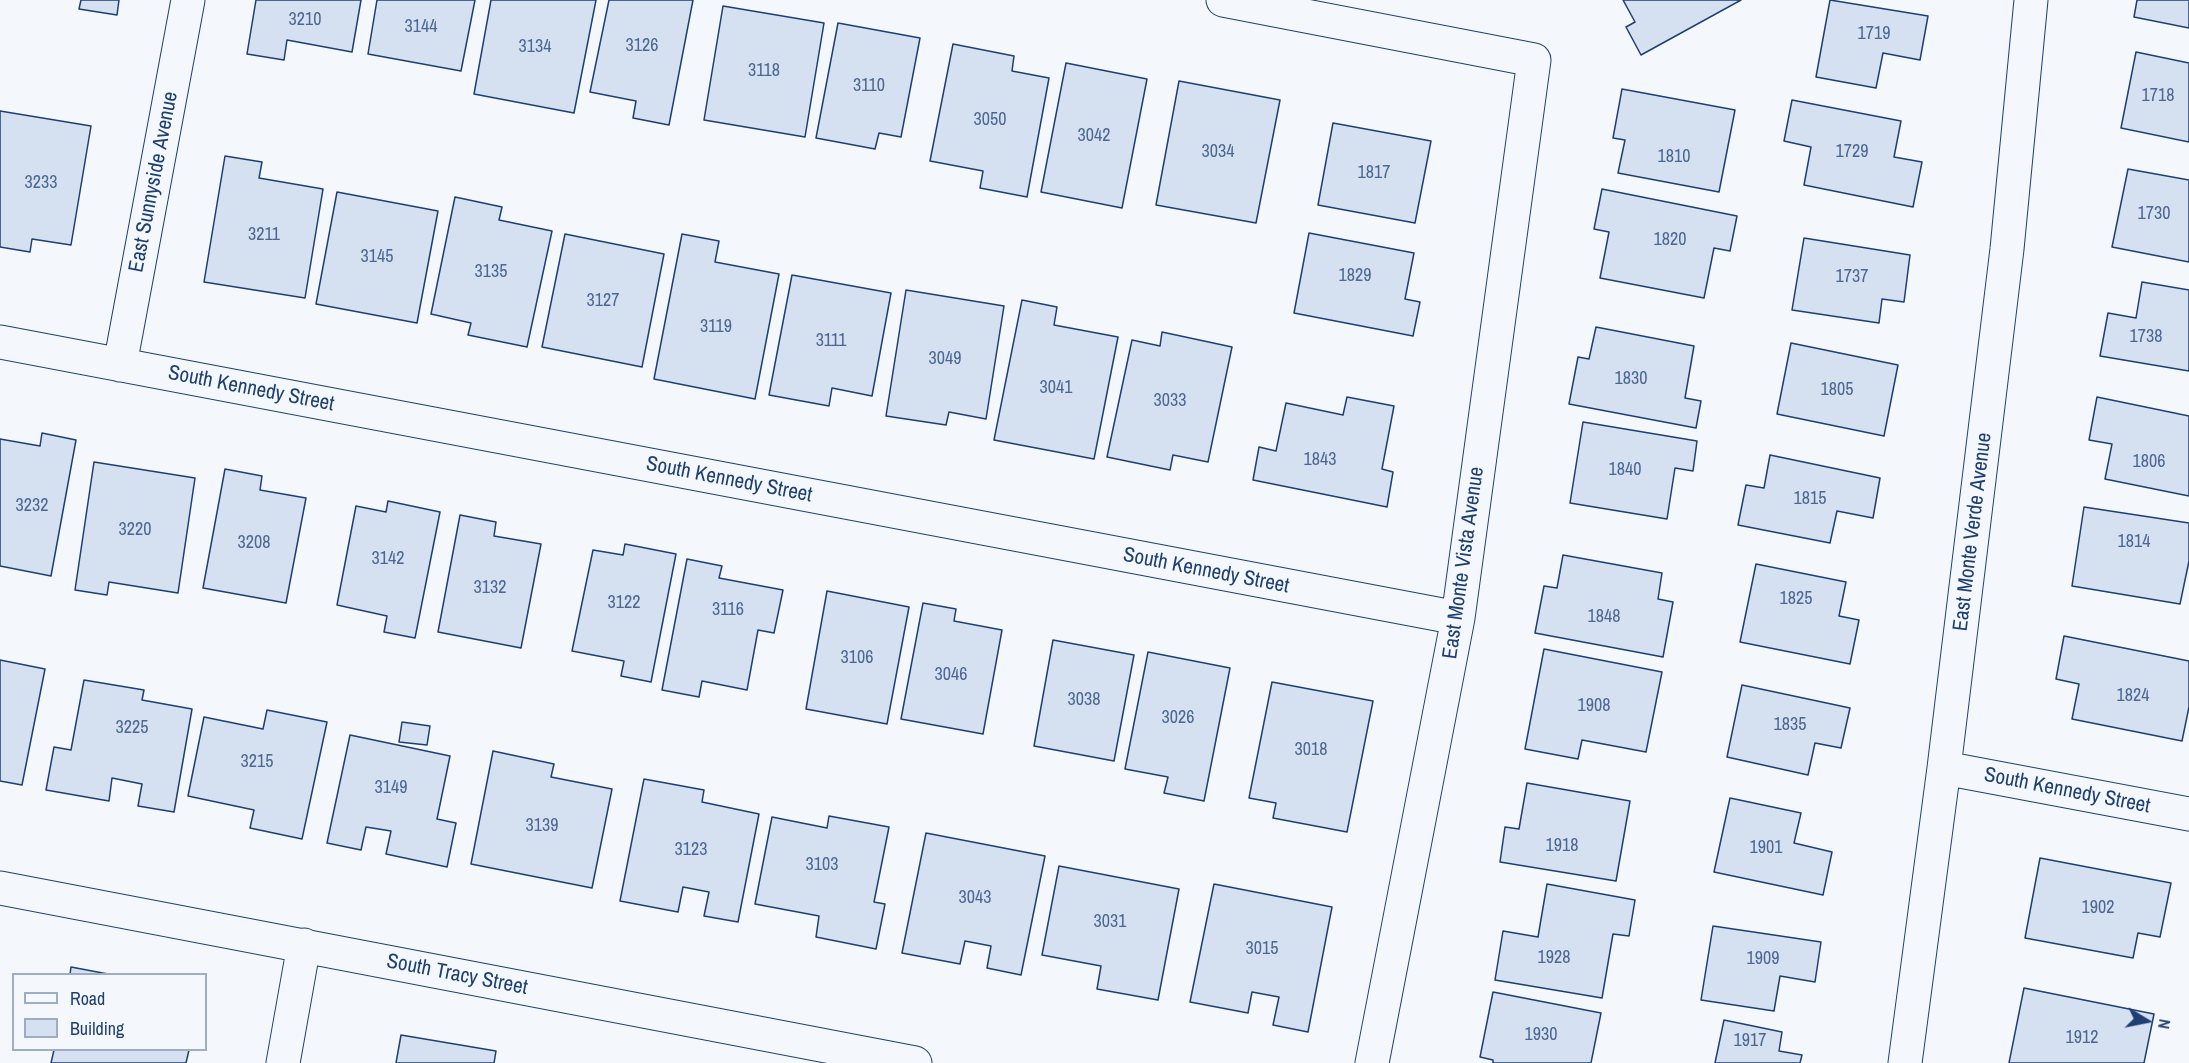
<!DOCTYPE html>
<style>
body{margin:0}
#map{position:relative;width:2189px;height:1063px;overflow:hidden;background:#f4f7fb;font-family:"Archivo Narrow",sans-serif}
canvas{display:block}
.legend{position:absolute;left:12px;top:973px;width:195px;height:78px;box-sizing:border-box;background:#f4f7fb;border:2px solid #9eadc5;margin:0;padding:8px 10px;list-style:none;font-size:18px;color:#1d3f73}
.legend li{display:flex;align-items:center;gap:12px;height:30px}
.legend b{width:30px;border:2px solid #9eadc5}
.north{position:absolute;left:2117px;top:991px;width:60px;height:60px;-webkit-text-stroke:4px #f4f7fb;paint-order:stroke;rotate:100deg;font-size:16px;font-weight:700;line-height:24px;text-align:center;color:#1d3f73}
.north::after{content:'';display:block;margin:auto;width:21px;height:27px;background:#1d3f73;clip-path:polygon(50% 0,100% 100%,50% 72%,0 100%)}
</style>
<div id="map">
<canvas width="2189" height="1063"></canvas>
<ul class="legend">
<li><b style="height:8px;background:#f4f7fb"></b>Road</li>
<li><b style="height:16px;background:#d5e0f0"></b>Building</li>
</ul>
<div class="north">N</div>
</div>
<script>
const g = document.querySelector('canvas').getContext('2d');
g.lineJoin = 'round';
function fillPath(path, color) { g.fillStyle = color; g.fill(path, 'evenodd'); }
const poly = rows => new Path2D(rows.map(r => 'M' + r).join(''));
function trace(path, color, width, dash) { g.strokeStyle = color; g.lineWidth = width; g.lineCap = dash ? 'butt' : 'round'; g.setLineDash(dash || []); g.stroke(path); }
function label(font, color, halo, rows, align = 'center') {
  g.font = font + ' "Archivo Narrow",sans-serif'; g.lineWidth = 4.5; g.setLineDash([]); g.textBaseline = 'middle'; g.strokeStyle = halo; g.fillStyle = color; for (const [text, x, y, turn = 0] of rows) {
    g.save(); g.translate(x, y); g.rotate((+turn || 0) * Math.PI / 180); g.textAlign = isNaN(turn) ? turn : align; if (halo) g.strokeText(text, 0, 0); g.fillText(text, 0, 0); g.restore();
  }
}
const building = poly([
 [81,0,119,0,117,15,79,9,81,0],
 [256,0,361,0,352,52,287,40,284,60,247,54,256,0],
 [377,0,475,0,461,71,368,54,377,0],
 [491,0,596,0,574,113,474,94,491,0],
 [609,0,693,0,669,125,633,118,636,101,590,92,609,0],
 [1623,0,1741,0,1641,55,1626,27,1635,22,1623,0],
 [1830,0,1928,16,1920,60,1883,53,1876,88,1816,77,1830,0],
 [2137,0,2189,0,2189,28,2134,17,2137,0],
 [723,6,824,23,805,137,704,120,723,6],
 [838,23,920,38,901,137,879,133,875,149,816,138,838,23],
 [953,44,1014,56,1012,71,1049,78,1027,197,980,188,983,171,930,161,953,44],
 [2136,52,2189,63,2189,142,2121,128,2136,52],
 [1066,63,1147,79,1122,208,1041,192,1066,63],
 [1179,81,1280,100,1256,223,1156,205,1179,81],
 [1622,89,1735,110,1719,192,1618,173,1625,140,1613,138,1622,89],
 [1792,100,1901,121,1894,157,1922,162,1913,207,1804,185,1811,147,1784,141,1792,100],
 [0,111,91,126,71,245,32,239,30,252,0,247,0,111],
 [1333,123,1431,141,1415,223,1318,205,1333,123],
 [225,156,262,162,259,178,323,189,305,298,204,282,225,156],
 [2128,169,2189,180,2189,262,2112,247,2128,169],
 [1602,189,1737,216,1730,251,1714,248,1704,298,1600,278,1609,232,1594,229,1602,189],
 [337,192,438,211,417,323,316,304,337,192],
 [455,197,502,207,499,220,552,231,527,347,468,335,471,323,431,314,455,197],
 [1309,233,1414,253,1405,299,1420,302,1413,336,1294,313,1309,233],
 [565,234,664,254,642,367,542,347,565,234],
 [682,234,719,241,715,262,779,274,755,399,654,379,682,234],
 [1804,238,1910,255,1904,302,1882,299,1879,323,1792,310,1804,238],
 [792,275,891,293,872,396,832,388,829,406,769,395,792,275],
 [2142,282,2189,290,2189,371,2100,356,2108,313,2136,318,2142,282],
 [906,290,1004,306,986,419,949,412,946,425,886,416,906,290],
 [1022,300,1057,307,1054,325,1118,337,1094,459,994,440,1022,300],
 [1596,327,1694,346,1685,398,1701,401,1696,428,1569,404,1578,357,1589,359,1596,327],
 [1162,332,1232,347,1208,462,1173,455,1170,470,1107,457,1132,340,1160,346,1162,332],
 [1791,343,1898,365,1884,436,1777,414,1791,343],
 [1347,397,1394,406,1382,469,1393,472,1387,507,1253,480,1259,447,1276,451,1286,403,1343,415,1347,397],
 [2097,397,2189,416,2189,496,2105,479,2112,444,2089,440,2097,397],
 [1583,422,1697,441,1693,471,1675,468,1667,519,1570,503,1583,422],
 [42,433,76,440,51,576,0,566,0,439,40,446,42,433],
 [1770,455,1880,478,1873,518,1837,511,1830,543,1738,525,1746,485,1764,488,1770,455],
 [94,462,195,478,178,593,109,582,107,595,75,590,94,462],
 [225,469,262,476,260,490,306,498,286,603,203,588,225,469],
 [388,501,440,512,415,638,384,632,387,616,337,605,356,506,386,512,388,501],
 [2084,507,2189,523,2189,561,2180,604,2072,586,2084,507],
 [460,515,496,522,494,536,541,544,521,648,438,632,460,515],
 [625,544,676,554,651,682,621,676,624,661,572,651,593,550,623,555,625,544],
 [1563,555,1662,573,1658,599,1673,602,1663,657,1535,633,1544,586,1557,588,1563,555],
 [687,559,722,566,719,578,783,590,774,633,758,630,747,690,702,681,699,697,662,690,687,559],
 [1756,564,1846,582,1839,616,1859,620,1850,664,1740,642,1756,564],
 [827,591,909,607,887,724,806,709,827,591],
 [923,603,956,609,954,621,1002,630,983,734,901,719,923,603],
 [2064,636,2189,661,2189,707,2182,741,2072,719,2079,684,2056,679,2064,636],
 [1053,640,1134,655,1114,761,1034,746,1053,640],
 [1544,649,1662,672,1646,752,1582,740,1578,759,1525,749,1544,649],
 [1148,652,1230,668,1204,801,1164,793,1168,777,1125,769,1148,652],
 [0,660,45,669,22,785,0,781,0,660],
 [84,680,144,690,142,700,192,709,174,812,138,806,142,784,112,778,109,801,46,790,54,747,71,750,84,680],
 [1272,682,1373,701,1347,832,1273,818,1276,803,1249,798,1272,682],
 [1742,685,1850,708,1841,748,1815,743,1808,775,1727,757,1742,685],
 [267,710,327,722,302,839,250,828,254,810,188,796,204,717,263,729,267,710],
 [402,722,430,726,427,745,399,742,402,722],
 [350,735,450,756,437,819,456,823,447,867,386,854,391,831,366,827,361,850,327,843,350,735],
 [493,751,554,764,551,777,612,789,592,888,471,864,493,751],
 [644,779,704,790,702,802,759,814,738,922,704,916,709,892,683,887,678,912,620,901,644,779],
 [1527,783,1630,801,1616,881,1500,862,1505,827,1519,829,1527,783],
 [1730,798,1801,813,1794,843,1832,852,1823,895,1714,872,1730,798],
 [829,816,889,827,874,902,885,904,876,949,816,937,819,916,755,904,772,817,827,828,829,816],
 [926,833,1045,856,1021,975,987,968,991,946,965,941,960,964,902,953,926,833],
 [2040,858,2171,883,2160,937,2138,933,2133,958,2025,938,2040,858],
 [1059,866,1179,889,1158,1000,1097,989,1101,966,1042,955,1059,866],
 [1214,884,1332,907,1308,1032,1273,1025,1279,997,1252,992,1248,1013,1190,1002,1214,884],
 [1547,884,1635,900,1629,936,1613,934,1602,998,1495,980,1503,931,1538,937,1547,884],
 [1713,926,1821,942,1815,982,1780,976,1774,1011,1701,1000,1713,926],
 [71,967,108,974,70,974,71,967],
 [2024,988,2154,1014,2144,1063,2009,1063,2024,988],
 [1493,992,1601,1013,1591,1063,1493,1063,1493,1060,1480,1057,1493,992],
 [1724,1020,1782,1032,1779,1051,1802,1055,1800,1063,1715,1063,1724,1020],
 [401,1035,496,1051,494,1063,396,1063,401,1035],
 [54,1050,189,1050,186,1063,51,1063,54,1050]
]);
const minor = poly([
 [1223,0,1534,60,1458,618,1372,1063],
 [0,342,1458,618],
 [120,365,188,0],
 [1944,768,2189,814],
 [0,888,915,1063],
 [283,1063,304,945],
 [1905,1063,1944,768,2007,249,2031,0]
]);
const numberNames = [
 ["3210",305,20],
 ["3144",421,27],
 ["1719",1874,34],
 ["3126",642,46],
 ["3134",535,47],
 ["3118",764,71],
 ["3110",869,86],
 ["1718",2158,96],
 ["3050",990,120],
 ["3042",1094,136],
 ["3034",1218,152],
 ["1729",1852,152],
 ["1810",1674,157],
 ["1817",1374,173],
 ["3233",41,183],
 ["1730",2154,214],
 ["3211",264,235],
 ["1820",1670,240],
 ["3145",377,257],
 ["3135",491,272],
 ["1829",1355,276],
 ["1737",1852,277],
 ["3127",603,301],
 ["3119",716,327],
 ["1738",2146,337],
 ["3111",831,341],
 ["3049",945,359],
 ["1830",1631,379],
 ["3041",1056,388],
 ["1805",1837,390],
 ["3033",1170,401],
 ["1843",1320,460],
 ["1806",2149,462],
 ["1840",1625,470],
 ["1815",1810,499],
 ["3232",32,506],
 ["3220",135,530],
 ["1814",2134,542],
 ["3208",254,543],
 ["3142",388,559],
 ["3132",490,588],
 ["1825",1796,599],
 ["3122",624,603],
 ["3116",728,610],
 ["1848",1604,617],
 ["3106",857,658],
 ["3046",951,675],
 ["1824",2133,696],
 ["3038",1084,700],
 ["1908",1594,706],
 ["3026",1178,718],
 ["1835",1790,725],
 ["3225",132,728],
 ["3018",1311,750],
 ["3215",257,762],
 ["3149",391,788],
 ["3139",542,826],
 ["1918",1562,846],
 ["1901",1766,848],
 ["3123",691,850],
 ["3103",822,865],
 ["3043",975,898],
 ["1902",2098,908],
 ["3031",1110,922],
 ["3015",1262,949],
 ["1928",1554,958],
 ["1909",1763,959],
 ["1930",1541,1035],
 ["1912",2082,1038],
 ["1917",1750,1041]
];
const streetNames = [
 ["East Sunnyside Avenue",154,182,-79],
 ["South Kennedy Street",251,389,11],
 ["South Kennedy Street",729,480,11],
 ["East Monte Verde Avenue",1973,532,-83],
 ["East Monte Vista Avenue",1464,563,-82],
 ["South Kennedy Street",1206,571,11],
 ["South Kennedy Street",2067,791,11],
 ["South Tracy Street",457,975,11]
];
fillPath(building, '#d5e0f0');
trace(building, '#1d3f73', 1.5);
trace(minor, '#1d3f73', 35);
trace(minor, '#f4f7fb', 33);
label('18px', '#4b6792', null, numberNames);
label('21px', '#1d3f73', '#f4f7fb', streetNames);
</script>
